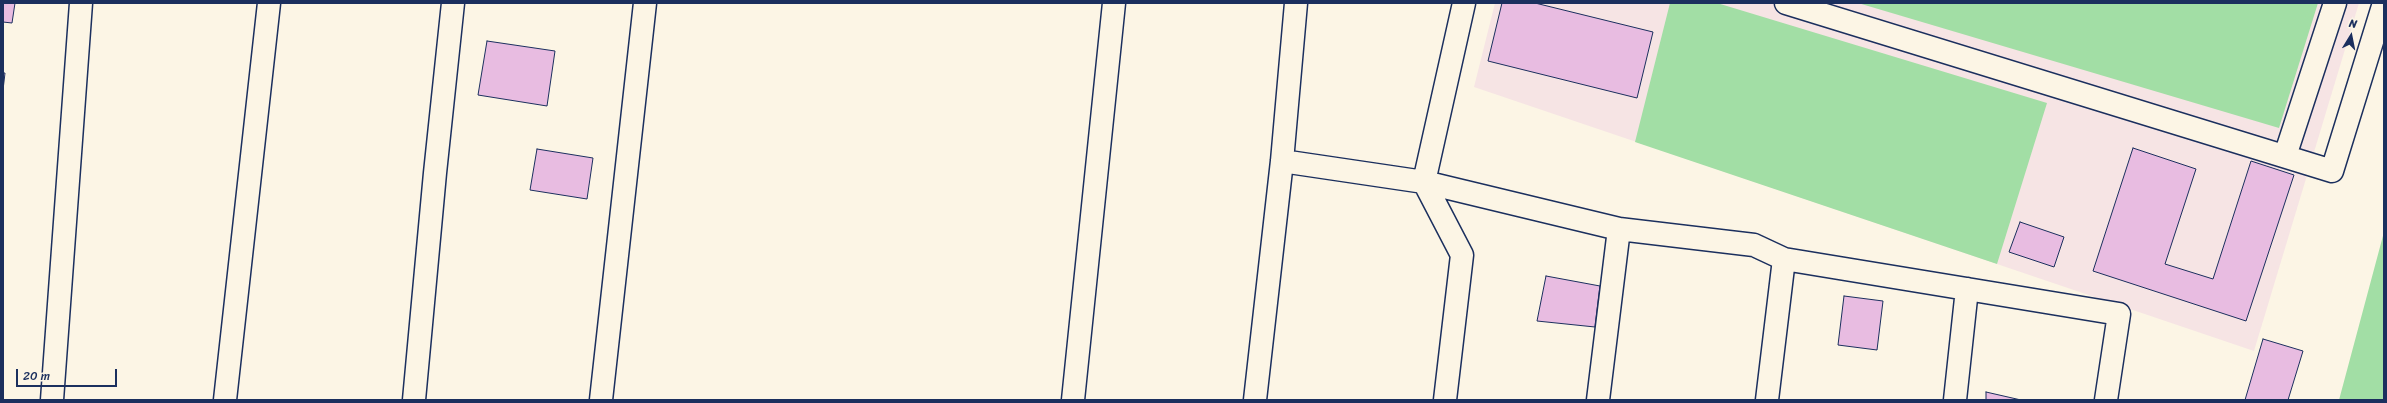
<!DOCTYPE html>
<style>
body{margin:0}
#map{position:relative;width:2387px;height:403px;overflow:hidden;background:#fcf5e5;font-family:Sriracha,sans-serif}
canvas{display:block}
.frame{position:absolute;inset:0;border:4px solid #1b2f5e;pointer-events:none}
.north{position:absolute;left:2331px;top:16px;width:40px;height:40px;-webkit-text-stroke:3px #fcf5e5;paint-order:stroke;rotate:10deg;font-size:11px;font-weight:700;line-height:16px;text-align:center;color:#1b2f5e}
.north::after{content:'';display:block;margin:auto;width:14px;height:18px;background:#1b2f5e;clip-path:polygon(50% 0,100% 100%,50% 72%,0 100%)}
.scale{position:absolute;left:16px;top:369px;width:101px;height:18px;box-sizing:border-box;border:2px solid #1b2f5e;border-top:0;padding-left:5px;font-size:12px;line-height:14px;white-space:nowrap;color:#1b2f5e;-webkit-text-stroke:3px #fcf5e5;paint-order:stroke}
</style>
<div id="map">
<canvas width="2387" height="403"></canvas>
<div class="frame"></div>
<div class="north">N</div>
<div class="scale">20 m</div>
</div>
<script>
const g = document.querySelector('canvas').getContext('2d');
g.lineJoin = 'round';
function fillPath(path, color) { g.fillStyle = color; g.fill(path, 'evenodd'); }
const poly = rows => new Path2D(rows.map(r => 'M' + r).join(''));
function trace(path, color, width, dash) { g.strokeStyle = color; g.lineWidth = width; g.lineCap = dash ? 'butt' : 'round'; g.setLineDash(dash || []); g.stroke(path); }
const built = poly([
 [1495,3,2359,3,2254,351,1474,87]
]);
const green = poly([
 [1670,3,1717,3,2047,103,1997,264,1635,142],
 [1858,3,2318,3,2279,128],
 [2384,232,2384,400,2339,400]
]);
const building = poly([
 [3,3,15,3,12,23,3,22,3,3],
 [1502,3,1535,3,1653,32,1637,98,1488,61,1502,3],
 [487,41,555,51,547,106,478,95,487,41],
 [3,73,5,73,3,90,3,73],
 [2133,148,2196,169,2165,264,2213,279,2251,161,2294,175,2246,321,2093,271,2133,148],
 [537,149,593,158,587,199,530,190,537,149],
 [2020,222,2064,237,2054,267,2009,252,2020,222],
 [1546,276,1600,286,1595,327,1537,321,1546,276],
 [1844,296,1883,301,1877,350,1838,345,1844,296],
 [2263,339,2303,351,2288,400,2245,400,2263,339],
 [1986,392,2021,400,1986,400,1986,392]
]);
const street = poly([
 [1786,3,2332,171,2384,3],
 [2285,156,2335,3],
 [1282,161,1424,182,1619,229,1754,245,1784,259,2119,314,2106,400],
 [52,400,81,3],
 [225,400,269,3],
 [414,400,435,173,453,3],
 [601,400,645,3],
 [1073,400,1114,3],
 [1255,400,1282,161,1296,3],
 [1445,400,1462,255,1424,182,1464,3],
 [1598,400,1619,229],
 [1767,400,1784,259],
 [1955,400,1967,289]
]);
fillPath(built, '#f6e4e4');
fillPath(green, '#a2dea5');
fillPath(building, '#e8bce1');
trace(building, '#1b2f5e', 1);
trace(street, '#1b2f5e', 25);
trace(street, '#fcf5e5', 22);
</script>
